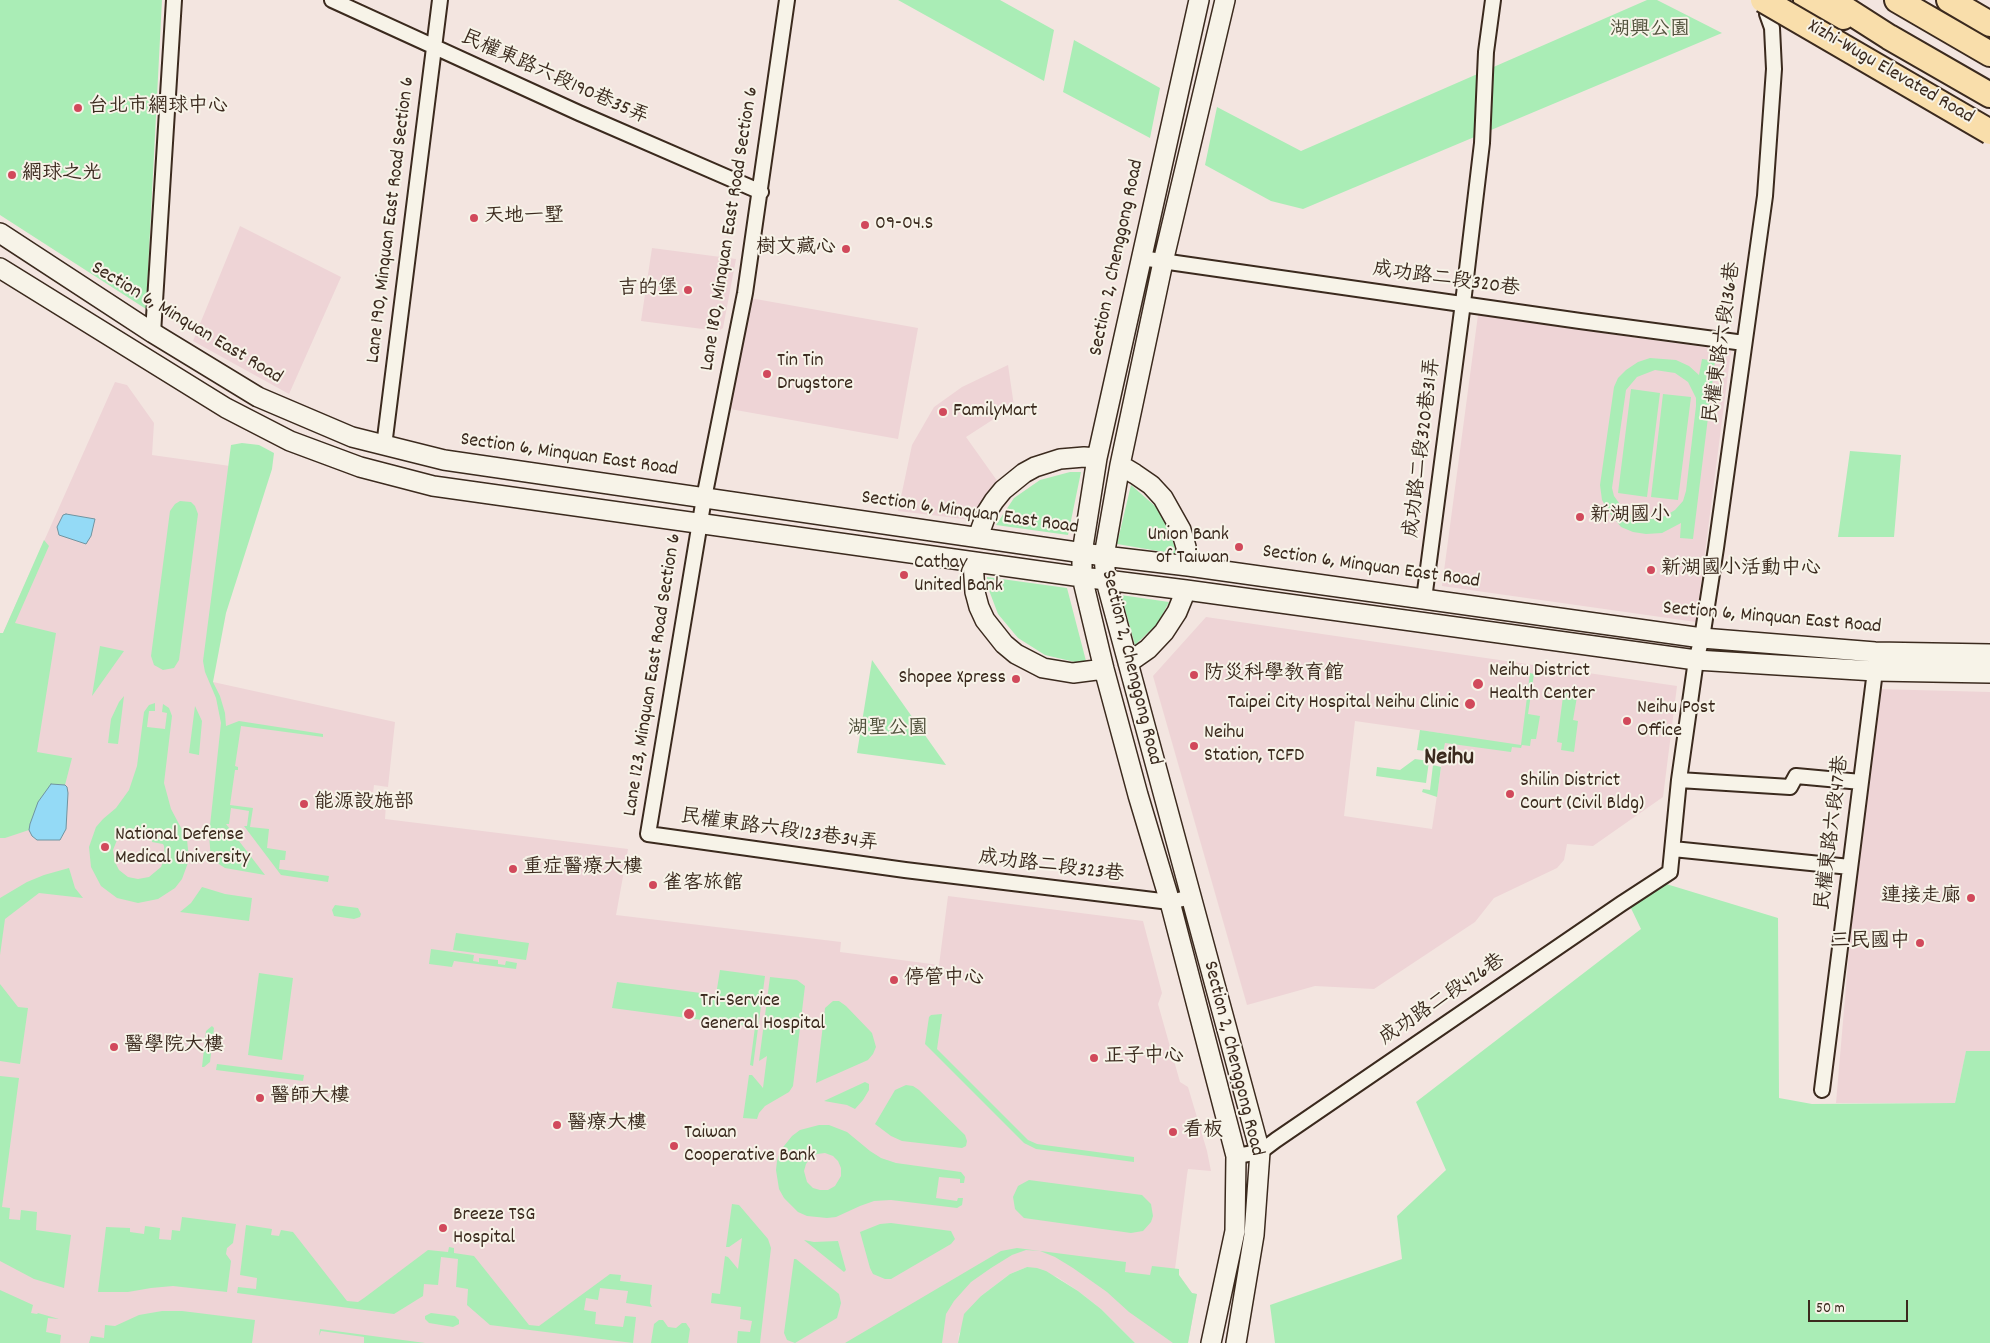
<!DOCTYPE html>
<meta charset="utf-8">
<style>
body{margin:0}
#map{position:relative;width:1990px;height:1343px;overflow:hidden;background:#f3e5e0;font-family:Dekko,sans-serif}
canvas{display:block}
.scale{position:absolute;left:1808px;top:1300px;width:100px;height:22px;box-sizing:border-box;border:2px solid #3b2a1e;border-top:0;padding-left:6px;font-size:15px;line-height:18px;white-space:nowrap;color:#3b2a1e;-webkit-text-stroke:4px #f7f3e8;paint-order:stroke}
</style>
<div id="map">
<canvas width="1990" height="1343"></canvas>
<div class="scale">50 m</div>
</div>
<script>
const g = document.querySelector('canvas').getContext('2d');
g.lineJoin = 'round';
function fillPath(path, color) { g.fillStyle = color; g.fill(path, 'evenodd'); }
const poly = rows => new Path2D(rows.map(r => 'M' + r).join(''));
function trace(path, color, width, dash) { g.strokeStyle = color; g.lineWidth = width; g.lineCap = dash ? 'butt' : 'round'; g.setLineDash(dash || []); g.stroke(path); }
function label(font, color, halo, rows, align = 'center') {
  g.font = font + ' Dekko,"LXGW WenKai TC",sans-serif'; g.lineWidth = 4; g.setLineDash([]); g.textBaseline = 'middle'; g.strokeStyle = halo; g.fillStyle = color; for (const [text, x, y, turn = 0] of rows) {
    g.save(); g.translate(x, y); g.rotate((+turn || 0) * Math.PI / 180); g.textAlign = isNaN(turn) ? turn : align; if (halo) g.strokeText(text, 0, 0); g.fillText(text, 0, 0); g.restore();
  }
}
const built = poly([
 [240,226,341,277,289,394,193,341],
 [652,248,736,259,723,328,718,331,641,321],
 [750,298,918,328,898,439,730,409],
 [1478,315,1731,351,1696,622,1442,586],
 [1008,365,1014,406,966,437,998,482,972,520,898,511,912,445,934,407,962,387],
 [115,382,127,385,154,423,152,455,230,466,225,608,210,673,213,682,395,722,388,787,374,785,372,802,386,804,385,819,628,849,616,915,841,942,840,952,939,965,948,896,1143,921,1162,993,1158,1004,1180,1082,1188,1087,1207,1151,1211,1171,1188,1169,1187,1175,1175,1269,1179,1269,1179,1275,1192,1293,1197,1294,1188,1343,1135,1343,1101,1309,1078,1291,1057,1277,1027,1267,1010,1274,981,1296,959,1334,958,1343,0,1343,0,633,3,633],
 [1206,617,1677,686,1663,797,1593,846,1567,844,1564,860,1557,868,1494,898,1475,922,1374,989,1315,986,1247,1005,1153,676],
 [1355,721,1446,734,1432,829,1344,816],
 [1876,689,1990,692,1990,1051,1966,1052,1955,1103,1836,1103,1859,835]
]);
const green = poly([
 [0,0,162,0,146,309,0,215],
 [898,0,1000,0,1054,30,1044,81],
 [1647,0,1657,0,1722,33,1303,209,1271,201,1205,165,1217,107,1301,151],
 [1074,40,1160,88,1150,138,1063,92],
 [1650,358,1676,360,1689,366,1699,375,1702,359,1715,361,1693,539,1680,538,1681,523,1662,533,1646,534,1633,532,1621,527,1608,511,1602,500,1600,485,1614,387,1618,378,1626,370,1638,362],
 [1655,370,1675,373,1688,382,1696,398,1696,406,1686,491,1683,501,1675,510,1665,516,1654,519,1644,519,1632,516,1624,510,1614,496,1612,488,1626,390,1637,377],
 [1631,389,1660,393,1647,497,1618,493],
 [1663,394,1691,397,1678,500,1651,497],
 [242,443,259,445,274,453,272,469,226,613,213,682,220,696,225,713,226,726,239,721,323,734,323,737,241,726,235,766,238,767,238,770,235,770,230,805,253,808,250,827,269,829,267,848,286,851,285,860,280,860,279,869,329,876,328,882,281,875,244,826,247,826,249,811,231,808,229,824,226,824,265,875,225,868,211,859,209,835,221,723,216,698,205,672,203,661,231,445],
 [1850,451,1901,455,1894,537,1838,537],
 [1070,472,1081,472,1068,535,996,525,1014,498,1040,480],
 [1131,485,1155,506,1171,533,1176,554,1117,544],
 [180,501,191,502,195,506,198,514,179,660,174,668,163,670,154,665,151,656,170,511,175,504],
 [44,540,49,546,15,623,56,633,37,752,72,758,65,785,58,784,30,824,29,830,5,838,0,838,0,633,3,633],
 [987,577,1067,588,1086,661,1075,662,1045,655,1018,638,998,614,987,585],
 [1121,595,1169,602,1158,623,1135,645],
 [100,646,124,651,92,696],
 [872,660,946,765,857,753],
 [1530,673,1534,674,1528,714,1540,716,1536,739,1531,739,1530,746,1522,745,1521,748,1512,747,1511,752,1445,743,1443,753,1417,750,1420,730,1521,745],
 [1564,689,1578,691,1573,720,1578,721,1574,752,1561,750,1562,743,1557,742],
 [124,696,118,744,108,743,111,719,119,702],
 [155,703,155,711,149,711,147,727,165,729,167,713,162,712,163,704,169,708,172,716,164,783,171,809,187,839,189,860,182,879,175,888,158,899,138,903,117,898,101,886,91,867,89,847,96,827,103,819,116,808,129,790,137,766,144,712,149,705],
 [130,834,152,837,152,842,163,844,164,846,165,857,161,867,149,877,138,879,128,877,119,870,115,862,113,850,117,840,118,838,129,839],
 [195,706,202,721,199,755,189,753],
 [1415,759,1429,761,1426,783,1376,776,1377,767,1400,770],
 [1433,765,1441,767,1437,797,1422,792,1423,789,1430,790],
 [69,868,75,888,83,898,39,893,5,919,0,955,0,898,27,882,44,875],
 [1663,883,1778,918,1779,1098,1812,1104,1955,1103,1966,1051,1990,1051,1990,1343,1275,1343,1270,1305,1402,1259,1397,1216,1446,1170,1416,1102,1641,929,1628,902],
 [202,887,225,894,252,898,249,921,180,912,191,903],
 [335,905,358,908,361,914,360,917,354,919,334,916,332,910],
 [456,933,529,943,526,960,453,950],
 [431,949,474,955,473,961,479,962,479,958,498,960,498,964,505,965,506,961,517,963,516,969,454,961,452,967,429,964],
 [720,970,765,976,753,1066,750,1065,755,1027,612,1008,617,982,716,995],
 [259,973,293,978,282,1060,248,1055],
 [770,977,797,980,805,986,793,1086,789,1092,765,1106,759,1113,757,1119,743,1118,749,1075,752,1075,763,1088,767,1056,759,1061],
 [0,984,18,1007,28,1008,20,1064,0,1061],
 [833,1001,839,1001,846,1006,872,1033,876,1047,873,1054,868,1060,816,1083,825,1008],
 [942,1014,937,1049,1028,1140,1037,1144,1134,1157,1134,1162,1036,1149,1024,1143,925,1044,929,1017,931,1015],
 [212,1026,214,1028,210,1062,204,1067,202,1067,206,1031],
 [217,1064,304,1075,303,1081,216,1070],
 [0,1076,19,1078,2,1207,10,1208,9,1219,20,1220,21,1210,37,1212,36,1230,71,1235,64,1288,34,1279,0,1261],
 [865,1082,869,1084,869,1090,863,1100,855,1109,847,1105,824,1101],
 [906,1085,913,1086,919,1090,965,1135,967,1141,966,1146,962,1148,902,1141,891,1136,875,1124,895,1090],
 [819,1125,829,1125,847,1132,870,1151,881,1158,896,1163,961,1172,965,1177,964,1183,960,1183,960,1179,939,1177,936,1198,957,1201,958,1198,963,1198,962,1205,957,1208,891,1200,874,1201,860,1206,836,1217,827,1218,807,1216,798,1212,784,1198,779,1189,776,1170,777,1161,780,1151,792,1136,800,1130],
 [825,1153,833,1156,838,1161,841,1168,841,1176,835,1186,828,1190,820,1190,813,1188,807,1182,804,1171,806,1164,811,1157,817,1154],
 [1029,1180,1142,1195,1151,1204,1153,1216,1151,1222,1143,1231,1131,1233,1024,1218,1015,1209,1013,1197,1018,1186],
 [732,1204,739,1205,768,1239,771,1248,760,1343,737,1343,738,1331,750,1332,752,1321,740,1319,741,1307,711,1303,712,1293,720,1294,725,1256,728,1257,738,1269,742,1238,729,1247,726,1247],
 [182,1217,236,1224,233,1243,227,1248,226,1254,231,1261,227,1292,173,1286,151,1288,128,1292,98,1292,106,1227,130,1228,130,1232,144,1234,145,1226,160,1228,159,1239,171,1240,172,1230,180,1231],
 [891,1223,951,1231,955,1239,951,1244,891,1279,885,1279,873,1274,870,1268,860,1232,880,1224],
 [246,1225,272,1229,271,1235,279,1236,281,1230,293,1232,347,1301,358,1302,364,1298,428,1250,448,1252,449,1247,454,1248,454,1253,474,1256,529,1325,539,1326,610,1274,621,1275,620,1281,652,1285,650,1303,652,1307,626,1303,628,1291,600,1288,598,1300,586,1298,584,1310,596,1312,595,1324,623,1327,625,1316,636,1317,633,1343,490,1325,467,1305,468,1289,456,1287,458,1259,441,1257,438,1285,424,1284,423,1296,394,1314,237,1293,238,1287,256,1289,257,1278,240,1275],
 [804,1240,814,1242,838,1241,846,1270,844,1272],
 [1017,1248,1126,1262,1125,1272,1150,1275,1152,1266,1179,1269,1179,1275,1192,1293,1197,1294,1188,1343,1173,1343,1129,1312,1107,1292,1073,1268,1055,1257,1040,1251,1026,1250,1012,1255,991,1268,971,1282,954,1301,946,1314,942,1343,845,1343,1001,1251],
 [794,1259,796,1259,839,1294,841,1303,837,1318,795,1343,787,1340,784,1333],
 [1027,1267,1037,1268,1046,1271,1078,1291,1101,1309,1135,1343,958,1343,964,1314,981,1296,1010,1274],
 [0,1290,33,1305,31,1313,37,1314,38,1313,59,1319,48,1318,46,1332,61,1335,60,1343,0,1343],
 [162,1311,182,1311,255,1320,252,1343,89,1343,91,1336,104,1338,105,1325,115,1326,139,1315],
 [431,1313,455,1316,459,1320,459,1324,453,1327,429,1323,425,1319,425,1316],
 [659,1320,663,1320,668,1327,676,1328,682,1323,686,1323,690,1329,688,1343,651,1343,654,1324],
 [320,1329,425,1343,364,1343,364,1337,321,1331,319,1336]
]);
const water = poly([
 [66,514,95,519,91,536,86,544,59,535,57,527,63,515,66,514],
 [51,784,65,785,67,787,68,793,66,829,60,840,37,840,32,836,29,830,30,824,38,802,51,784]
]);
const street = poly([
 [332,0,579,113,761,192],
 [787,0,745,293,704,498,648,834,905,870,1170,902,1191,897],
 [1141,258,1580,321,1744,343],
 [153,333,174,0],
 [384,446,440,0],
 [1424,599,1463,303,1482,143,1486,52,1493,0],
 [1679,780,1790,787,1796,776,1861,782],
 [1673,849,1850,867],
 [1822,1090,1875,671],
 [1236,1156,1260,1152,1276,1140,1621,904,1670,872,1679,780,1696,660,1702,638,1716,548,1765,196,1774,69,1772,28,1767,14,1769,0]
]);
const secondary = poly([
 [1199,0,1097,458,1082,553,1082,577,1104,669,1138,795,1170,902,1236,1156,1235,1231,1211,1343],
 [1225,0,1163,262,1120,465,1104,556,1106,581,1260,1152,1254,1235,1236,1343],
 [0,233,153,333,258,397,352,437,444,460,1104,556,1188,566,1702,638,1875,652,1990,654],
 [0,268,226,408,290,441,360,467,433,486,1082,577,1186,590,1696,660,1875,671,1990,673],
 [1120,465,1135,474,1151,485,1163,498,1181,530,1186,547,1188,566],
 [978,537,987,512,994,501,1003,490,1024,473,1035,467,1060,459,1084,457,1097,458],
 [973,562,975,592,979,607,985,620,1004,644,1016,654,1043,668,1073,673,1104,669],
 [1128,663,1148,649,1164,632,1177,612,1186,590]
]);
const highway = poly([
 [1806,0,1843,17],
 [1831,0,1889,37,1990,95],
 [1897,0,1990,54],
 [1949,0,1990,24]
]);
const highwayBridge = poly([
 [1763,0,1990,132]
]);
const markers = [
 [78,108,5,"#d1495b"],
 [12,175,5,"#d1495b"],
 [474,218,5,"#d1495b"],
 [865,225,5,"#d1495b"],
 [846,249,5,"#d1495b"],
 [688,290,5,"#d1495b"],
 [767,374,5,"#d1495b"],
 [943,412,5,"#d1495b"],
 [1580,517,5,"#d1495b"],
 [1239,547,5,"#d1495b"],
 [1651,570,5,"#d1495b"],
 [904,575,5,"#d1495b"],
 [1194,675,5,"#d1495b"],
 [1016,679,5,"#d1495b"],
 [1478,684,6,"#d1495b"],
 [1470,704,6,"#d1495b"],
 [1627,721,5,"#d1495b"],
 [1194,746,5,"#d1495b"],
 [1510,794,5,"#d1495b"],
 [304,804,5,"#d1495b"],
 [105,847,5,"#d1495b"],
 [513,869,5,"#d1495b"],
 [653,885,5,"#d1495b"],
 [1971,898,5,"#d1495b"],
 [1920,943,5,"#d1495b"],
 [894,980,5,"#d1495b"],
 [689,1014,6,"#d1495b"],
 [114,1047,5,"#d1495b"],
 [1094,1058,5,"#d1495b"],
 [260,1098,5,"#d1495b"],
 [557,1125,5,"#d1495b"],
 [1173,1132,5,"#d1495b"],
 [674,1146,5,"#d1495b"],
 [443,1228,5,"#d1495b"]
];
const parkNames = [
 ["湖興公園",1650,31],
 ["湖聖公園",888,730]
];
const streetNames = [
 ["Xizhi-Wugu Elevated Road",1890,73,30],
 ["民權東路六段190巷35弄",554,79,24],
 ["Lane 190, Minquan East Road Section 6",392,220,-83],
 ["Lane 180, Minquan East Road Section 6",731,229,-81],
 ["Section 2, Chenggong Road",1118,258,-78],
 ["成功路二段320巷",1446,281,8],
 ["Section 6, Minquan East Road",186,324,31],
 ["民權東路六段136巷",1724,343,-82],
 ["成功路二段320巷31弄",1424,448,-83],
 ["Section 6, Minquan East Road",569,456,8],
 ["Section 6, Minquan East Road",970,514,8],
 ["Section 6, Minquan East Road",1371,568,8],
 ["Section 6, Minquan East Road",1772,619,5],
 ["Section 2, Chenggong Road",1130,668,76],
 ["Lane 123, Minquan East Road Section 6",654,675,-81],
 ["民權東路六段123巷34弄",779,832,8],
 ["民權東路六段47巷",1834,833,-83],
 ["成功路二段323巷",1051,868,7],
 ["成功路二段426巷",1443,1001,-34],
 ["Section 2, Chenggong Road",1232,1059,76]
];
const poiNames = [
 ["台北市網球中心",88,108],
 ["網球之光",22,175],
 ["天地一墅",484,218],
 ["09-04.S",875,225],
 ["樹文藏心",836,249,"right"],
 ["吉的堡",678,290,"right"],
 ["Tin Tin",777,362],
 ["Drugstore",777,385],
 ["FamilyMart",953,412],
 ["新湖國小",1590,517],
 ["Union Bank",1229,536,"right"],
 ["of Taiwan",1229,559,"right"],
 ["Cathay",914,564],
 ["United Bank",914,587],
 ["新湖國小活動中心",1661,570],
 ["Neihu District",1489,672],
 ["Health Center",1489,695],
 ["防災科學教育館",1204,675],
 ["Shopee Xpress",1006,679,"right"],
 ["Taipei City Hospital Neihu Clinic",1459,704,"right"],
 ["Neihu Post",1637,709],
 ["Office",1637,732],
 ["Neihu",1204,734],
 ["Station, TCFD",1204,757],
 ["Shilin District",1520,782],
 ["Court (Civil Bldg)",1520,805],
 ["能源設施部",314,804],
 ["National Defense",115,836],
 ["Medical University",115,859],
 ["重症醫療大樓",523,869],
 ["雀客旅館",663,885],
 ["連接走廊",1961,898,"right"],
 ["三民國中",1910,943,"right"],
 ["停管中心",904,980],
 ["Tri-Service",700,1002],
 ["General Hospital",700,1025],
 ["醫學院大樓",124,1047],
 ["正子中心",1104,1058],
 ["醫師大樓",270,1098],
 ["醫療大樓",567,1125],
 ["看板",1183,1132],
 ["Taiwan",684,1134],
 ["Cooperative Bank",684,1157],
 ["Breeze TSG",453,1216],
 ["Hospital",453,1239]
];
const districtNames = [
 ["Neihu",1449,760]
];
fillPath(built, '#eed4d6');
fillPath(green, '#aaedb6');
fillPath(water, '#94daf6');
trace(water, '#7094a0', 1);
trace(street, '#3b2a1e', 18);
trace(secondary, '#3b2a1e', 22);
trace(highway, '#3b2a1e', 28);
trace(street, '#f7f3e8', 14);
trace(secondary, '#f7f3e8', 19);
trace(highway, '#f9deab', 24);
trace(highwayBridge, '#3b2a1e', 28, []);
trace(highwayBridge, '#f9deab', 24);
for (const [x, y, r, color] of markers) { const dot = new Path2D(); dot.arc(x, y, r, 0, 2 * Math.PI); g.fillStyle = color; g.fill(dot); trace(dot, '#f7f3e8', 2); }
label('20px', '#51513c', '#f7f3e8', parkNames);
label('20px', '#3b2a1e', '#f7f3e8', streetNames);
label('20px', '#3b2a1e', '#f7f3e8', poiNames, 'left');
label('bold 25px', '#3b2a1e', '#f7f3e8', districtNames);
</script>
